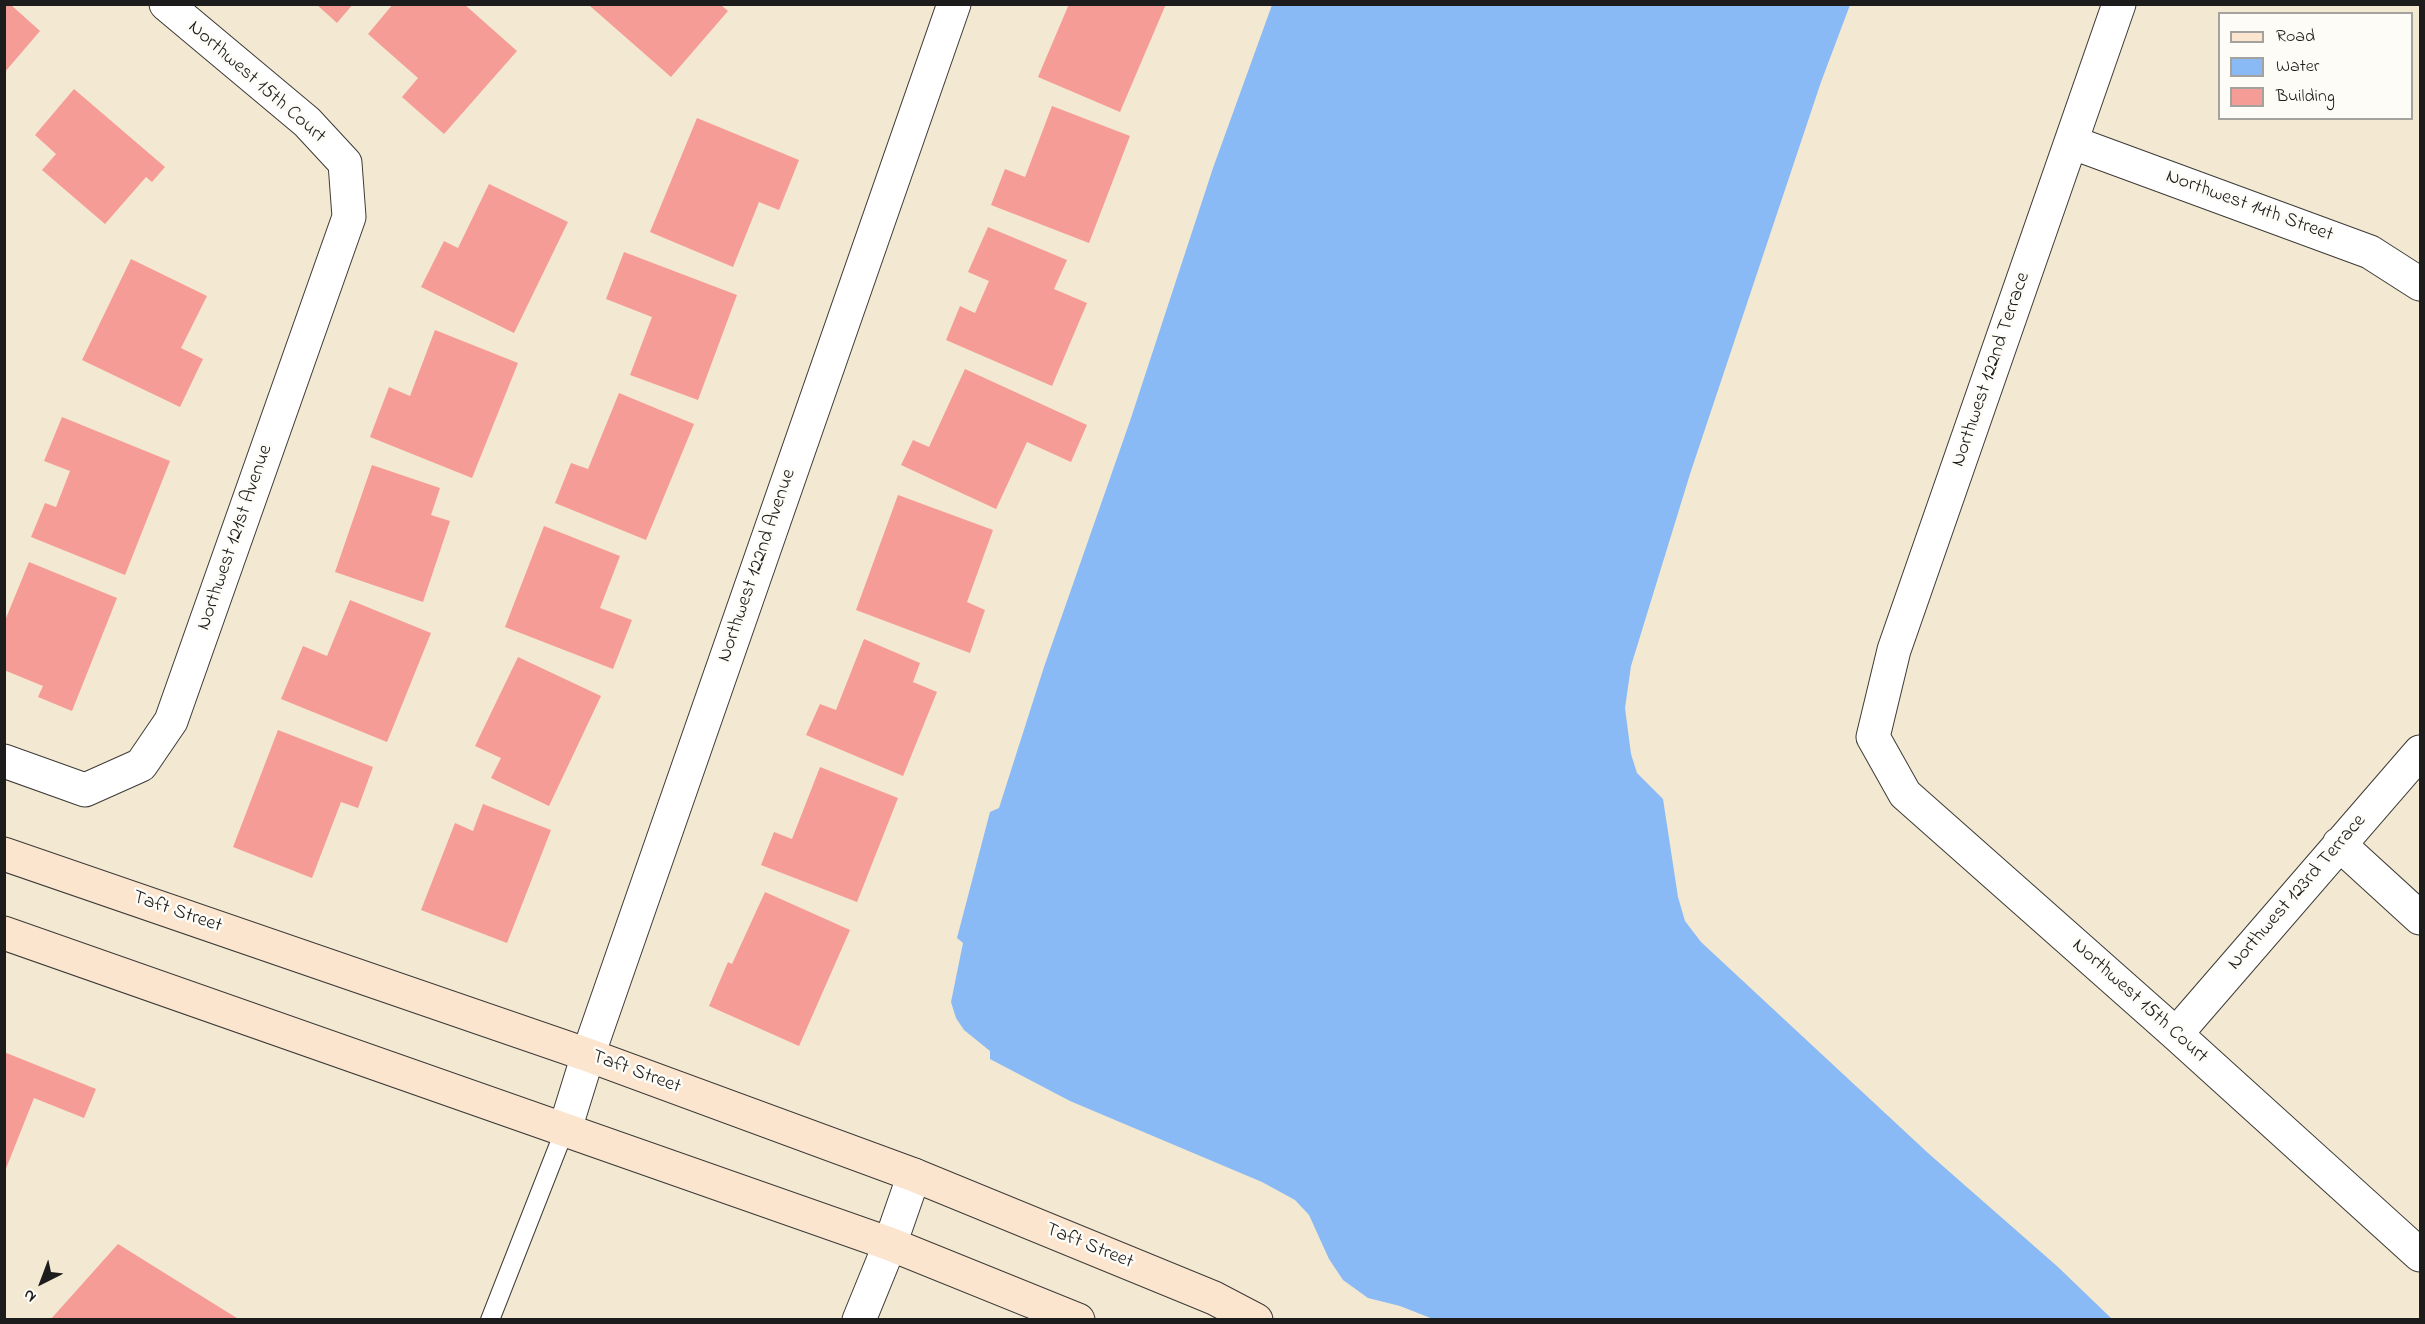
<!DOCTYPE html>
<style>
body{margin:0}
#map{position:relative;width:2425px;height:1324px;overflow:hidden;background:#f3e8d1;font-family:"Indie Flower",sans-serif}
canvas{display:block}
.frame{position:absolute;inset:0;border:6px solid #1c1c1c;pointer-events:none}
.legend{position:absolute;left:2218px;top:12px;width:195px;height:108px;box-sizing:border-box;background:#fdfcf7;border:2px solid #a3a29f;margin:0;padding:8px 10px;list-style:none;font-size:18px;color:#1c1c1c}
.legend li{display:flex;align-items:center;gap:12px;height:30px}
.legend b{width:30px;border:2px solid #a3a29f}
.north{position:absolute;left:12px;top:1252px;width:60px;height:60px;-webkit-text-stroke:4px #fdfcf7;paint-order:stroke;rotate:222deg;font-size:16px;font-weight:700;line-height:24px;text-align:center;color:#1c1c1c}
.north::after{content:'';display:block;margin:auto;width:21px;height:27px;background:#1c1c1c;clip-path:polygon(50% 0,100% 100%,50% 72%,0 100%)}
</style>
<div id="map">
<canvas width="2425" height="1324"></canvas>
<div class="frame"></div>
<ul class="legend">
<li><b style="height:8px;background:#fbe5cf"></b>Road</li>
<li><b style="height:16px;background:#89baf5"></b>Water</li>
<li><b style="height:16px;background:#f69c97"></b>Building</li>
</ul>
<div class="north">N</div>
</div>
<script>
const g = document.querySelector('canvas').getContext('2d');
g.lineJoin = 'round';
function fillPath(path, color) { g.fillStyle = color; g.fill(path, 'evenodd'); }
const poly = rows => new Path2D(rows.map(r => 'M' + r).join(''));
function trace(path, color, width, dash) { g.strokeStyle = color; g.lineWidth = width; g.lineCap = dash ? 'butt' : 'round'; g.setLineDash(dash || []); g.stroke(path); }
function label(font, color, halo, rows, align = 'center') {
  g.font = font + ' "Indie Flower",sans-serif'; g.lineWidth = 5; g.setLineDash([]); g.textBaseline = 'middle'; g.strokeStyle = halo; g.fillStyle = color; for (const [text, x, y, turn = 0] of rows) {
    g.save(); g.translate(x, y); g.rotate((+turn || 0) * Math.PI / 180); g.textAlign = isNaN(turn) ? turn : align; if (halo) g.strokeText(text, 0, 0); g.fillText(text, 0, 0); g.restore();
  }
}
const water = poly([
 [1272,5,1850,5,1821,82,1690,474,1631,666,1625,708,1631,754,1637,773,1663,799,1678,897,1685,921,1701,942,1928,1153,2058,1267,2112,1319,1433,1319,1400,1306,1368,1298,1343,1280,1329,1259,1309,1215,1295,1200,1262,1182,1070,1101,990,1059,990,1051,964,1030,956,1018,951,1002,963,943,957,938,990,812,999,808,1044,667,1130,421,1213,168]
]);
const building = poly([
 [4,4,10,4,40,31,4,73],
 [316,4,353,4,337,23],
 [393,4,464,4,517,51,444,134,402,97,418,78,368,34],
 [591,4,720,4,728,11,671,77,590,6],
 [1069,4,1166,4,1120,112,1038,77],
 [74,89,165,167,152,182,146,177,105,224,42,170,56,154,35,135],
 [1052,106,1130,136,1089,243,991,205,1005,169,1025,177],
 [697,118,799,160,779,210,759,202,733,267,650,232],
 [489,184,568,222,514,333,421,287,444,241,458,248],
 [988,227,1067,260,1054,289,1087,303,1052,386,946,340,960,306,975,313,989,281,968,272],
 [624,252,737,295,698,400,630,375,652,317,606,299],
 [131,259,207,296,181,348,203,359,180,407,82,360],
 [435,330,518,363,472,478,370,437,389,387,410,396],
 [965,369,1087,425,1071,462,1027,442,996,509,901,465,913,440,929,447],
 [619,393,694,424,646,540,555,503,571,463,588,469],
 [62,417,170,461,125,575,31,537,45,503,56,507,70,471,44,461],
 [372,465,440,488,431,515,450,521,423,602,335,572],
 [898,495,993,530,967,602,985,610,970,653,856,610],
 [544,526,620,556,600,608,632,620,613,669,505,627],
 [29,562,117,598,72,711,38,697,43,686,4,670,4,623],
 [350,600,431,633,387,742,281,699,303,646,327,656],
 [864,639,920,663,913,682,937,692,903,776,806,735,820,704,836,710],
 [518,657,601,696,549,806,491,778,501,758,475,746],
 [278,730,373,767,358,808,341,802,312,878,233,847],
 [820,767,898,798,857,902,761,865,774,832,792,839],
 [483,804,551,830,507,943,421,910,455,823,473,831],
 [765,892,850,930,799,1046,709,1006,728,962,732,964],
 [4,1052,96,1089,84,1118,34,1098,5,1171],
 [118,1244,240,1320,50,1320]
]);
const lane = poly([
 [490,1320,565,1129]
]);
const street = poly([
 [2119,4,1894,650,1873,737,1905,794,2176,1034,2420,1255],
 [2071,142,2370,252,2420,284],
 [4,761,85,790,141,765,171,721,349,217,345,163,307,122,166,4],
 [2339,844,2420,918],
 [2176,1034,2420,752],
 [565,1129,588,1055,954,4],
 [859,1320,890,1244,914,1175]
]);
const secondary = poly([
 [4,854,588,1055,914,1175,1214,1298,1256,1320],
 [4,933,890,1244,1078,1320]
]);
const streetNames = [
 ["Northwest 15th Court",256,83,41],
 ["Northwest 14th Street",2249,207,20],
 ["Northwest 122nd Terrace",1992,370,-71],
 ["Northwest 121st Avenue",236,538,-71],
 ["Northwest 122nd Avenue",758,566,-71],
 ["Northwest 123rd Terrace",2298,893,-49],
 ["Taft Street",177,913,19],
 ["Northwest 15th Court",2139,1002,42],
 ["Taft Street",636,1073,20],
 ["Taft Street",1089,1247,22]
];
fillPath(water, '#89baf5');
fillPath(building, '#f69c97');
trace(lane, '#3c3b37', 20);
trace(street, '#3c3b37', 35);
trace(secondary, '#3c3b37', 35);
trace(lane, '#fff', 18);
trace(street, '#fff', 33);
trace(secondary, '#fbe5cf', 33);
label('20px', '#1c1c1c', '#fdfcf7', streetNames);
</script>
